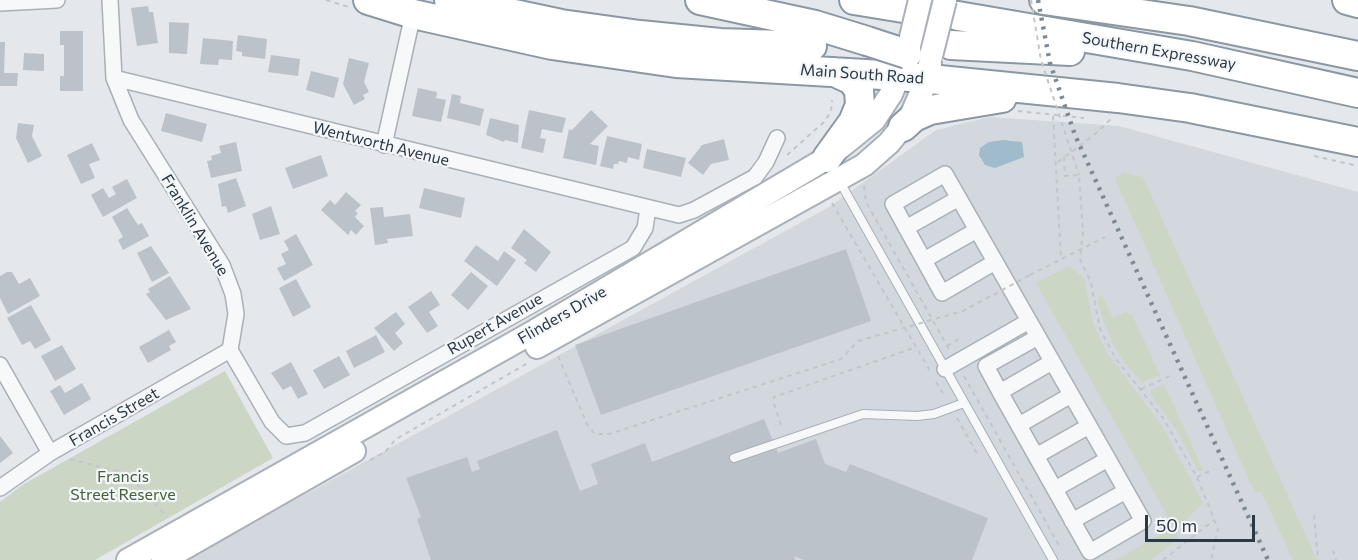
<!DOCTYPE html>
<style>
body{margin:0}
#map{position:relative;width:1358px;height:560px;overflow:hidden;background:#e4e8ec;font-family:Commissioner,sans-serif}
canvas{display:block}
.scale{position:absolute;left:1145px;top:515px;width:110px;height:27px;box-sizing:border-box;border:3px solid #2b3845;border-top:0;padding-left:8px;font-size:18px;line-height:21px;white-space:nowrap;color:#2b3845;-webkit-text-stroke:4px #f4f7f9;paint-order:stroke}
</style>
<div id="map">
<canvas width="1358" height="560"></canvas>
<div class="scale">50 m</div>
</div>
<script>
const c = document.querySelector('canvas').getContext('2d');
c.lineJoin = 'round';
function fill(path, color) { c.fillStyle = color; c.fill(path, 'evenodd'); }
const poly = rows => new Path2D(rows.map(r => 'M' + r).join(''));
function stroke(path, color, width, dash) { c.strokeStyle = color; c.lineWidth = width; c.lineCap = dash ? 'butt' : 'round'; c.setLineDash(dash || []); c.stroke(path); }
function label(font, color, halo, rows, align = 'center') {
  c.font = font + ' Commissioner,sans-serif'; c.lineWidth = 4.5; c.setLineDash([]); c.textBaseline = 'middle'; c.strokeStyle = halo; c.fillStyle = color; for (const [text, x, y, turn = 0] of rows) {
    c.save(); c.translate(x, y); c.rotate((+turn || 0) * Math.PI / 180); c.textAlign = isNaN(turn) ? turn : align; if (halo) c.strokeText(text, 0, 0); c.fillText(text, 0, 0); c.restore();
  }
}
const built = poly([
 [990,117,1119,126,1358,192,1358,560,186,560,829,207,936,130]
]);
const green = poly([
 [1124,172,1143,177,1317,560,1293,560,1262,493,1254,491,1115,178],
 [1069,266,1084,278,1093,323,1107,353,1163,427,1203,503,1176,530,1179,538,1151,560,1116,560,1174,527,1036,283],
 [1102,295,1113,318,1125,312,1132,315,1160,375,1142,382,1127,366,1116,350,1104,323,1098,303,1098,297],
 [225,371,273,458,95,560,0,560,0,502,24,484],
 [1164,384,1203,470,1199,472,1177,431,1151,395,1151,390]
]);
const water = poly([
 [1003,140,1022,142,1024,157,995,168,985,165,979,155,980,148,989,142]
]);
const building = poly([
 [148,6,149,12,153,12,158,43,137,46,131,8],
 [169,22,189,23,187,54,169,53],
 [60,31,83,31,83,91,60,91,60,76,64,76,64,45,60,45],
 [238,35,267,39,265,59,242,56,242,52,236,51],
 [203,38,233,41,232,60,219,59,218,65,200,64],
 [0,42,5,42,4,73,18,73,17,86,0,86],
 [24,53,44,54,44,71,23,70],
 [271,55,300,59,298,76,268,72],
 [349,58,369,63,364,82,369,92,363,95,365,99,354,105,343,84],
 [311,71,339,78,334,98,306,90],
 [418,88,437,92,436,98,446,100,441,122,412,116],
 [452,94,461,96,460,103,484,109,480,126,447,118],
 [529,110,566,118,562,133,542,129,540,138,546,139,543,153,521,148],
 [591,110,608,126,590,144,599,146,596,165,563,158,569,129,572,130],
 [166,113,207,124,202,142,161,131],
 [490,118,519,125,518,143,505,140,504,142,486,135],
 [18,123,34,125,32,136,42,156,28,163,16,138],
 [607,136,642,144,639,160,628,157,627,163,619,161,618,164,614,164,613,169,600,166],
 [724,139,729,160,711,164,703,175,688,163,702,145],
 [236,142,242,171,211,178,207,161,212,160,211,156,221,153,219,146],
 [92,143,100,160,89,164,95,178,81,184,67,155],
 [647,149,686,158,681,177,643,168],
 [321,155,328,176,293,189,285,168],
 [236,178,246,206,228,213,226,206,222,207,218,184],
 [127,179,137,198,103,217,91,195,103,188,109,198,116,194,112,187],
 [424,188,465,198,461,218,419,208],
 [346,192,361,205,355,211,358,213,355,217,364,226,356,235,351,230,348,235,321,210,330,200,335,205],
 [271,206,280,234,260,240,252,214],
 [383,207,384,217,410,214,413,236,387,239,388,243,375,245,370,208],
 [127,208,138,225,142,223,149,236,123,250,118,240,123,237,112,217],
 [524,229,551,252,536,272,524,263,527,260,511,248],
 [296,234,313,265,284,281,277,268,286,264,281,254,289,250,284,241],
 [476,245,498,261,504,251,516,260,497,286,464,261],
 [151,246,169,273,152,282,137,253],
 [846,249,871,321,601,415,575,345],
 [7,272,12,272,19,284,30,278,40,296,8,314,0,298,0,276],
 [471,272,488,286,468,310,451,295],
 [170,276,191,309,166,320,146,294,150,292,148,289],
 [296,279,311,307,293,317,279,288],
 [431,291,440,305,429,312,438,326,427,333,408,307],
 [31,305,51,340,35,349,30,341,22,345,7,318],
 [396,312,405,324,395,333,403,343,394,351,374,328],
 [169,330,176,342,169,346,171,350,148,363,139,347],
 [376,335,385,352,354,368,346,351],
 [62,345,76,369,55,381,41,356],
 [339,356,350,375,324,389,313,370],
 [291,362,308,394,298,399,291,386,283,390,271,373],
 [82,383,91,399,64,415,50,391,60,385,65,393],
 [764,419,778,453,816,439,825,464,846,472,850,464,988,518,972,560,804,560,794,556,795,560,431,560,417,519,421,517,406,478,467,457,472,472,480,469,477,461,557,430,580,491,598,484,591,464,645,443,652,462],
 [0,436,13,453,0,463]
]);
const path = poly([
 [326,0,349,7],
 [1018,111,1084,118],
 [1053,116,1061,259],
 [787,155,823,123,831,112,832,100],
 [1314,156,1358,166],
 [1064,157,1065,176,1079,175,1083,232,1080,259,1091,283,1100,329,1116,359,1163,418,1197,477,1218,529,1211,560],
 [1058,162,1094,135,1112,118],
 [864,186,866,202,950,351],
 [832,203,930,371],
 [1030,275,1105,237],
 [947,346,959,339],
 [558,356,587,424,595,434,609,434,841,359,858,341],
 [964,376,1061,549],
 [936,382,945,397],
 [1141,389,1170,376],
 [957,418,979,457],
 [781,425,773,401,774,397,916,347],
 [70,459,125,473,133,479,167,517],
 [370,460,385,452,396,439,528,363],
 [1197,477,1214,469],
 [1314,515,1318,560],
 [1333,550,1336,560],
 [1163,560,1214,520]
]);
const lane = poly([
 [840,182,1053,560],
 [734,458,863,414,917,416,934,414,964,403]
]);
const street = poly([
 [110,0,114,78,131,120,222,265,233,294,236,314,230,350,272,422,286,436,305,433,633,248,645,228,648,208],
 [0,3,57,0],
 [114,78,679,215,694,210,755,177,766,162,777,138],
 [384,145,413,14],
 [906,228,959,198],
 [924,260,977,230],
 [995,262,942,293,893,204,945,174,1108,459,1143,521,1090,552,1000,392,1052,362],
 [0,365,50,453],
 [945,369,1029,321],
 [1000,392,986,366,1038,337],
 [1019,425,1071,395],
 [1036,456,1089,426],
 [0,488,50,453,230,350],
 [1055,489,1108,459],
 [1072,521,1126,491]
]);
const secondary = poly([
 [537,347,864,165,889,143,911,116,924,86,930,64],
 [128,560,535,331,827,158,874,120,891,94,904,63],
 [163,560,354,451]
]);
const highway = poly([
 [368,0,413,14,552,45,676,63,900,76,1118,98,1190,108,1358,142],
 [449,0,561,24,640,35,720,43,812,46],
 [700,0,815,25,867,41],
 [854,0,903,8],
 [1044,0,1189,21,1358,56],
 [1347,0,1358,3],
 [958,16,1192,56,1358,93],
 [951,45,1070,51],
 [903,127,914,117,930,110,1002,98],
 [827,158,853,122,860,105,859,90,852,80,834,72]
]);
const rail = poly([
 [1038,0,1050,63,1075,135,1268,560]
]);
const pathBridge = poly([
 [1031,0,1041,60,1079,175],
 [858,341,963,311,1030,275]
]);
const secondaryBridge = poly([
 [907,54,920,0],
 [931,56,945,0]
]);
const highwayBridge = poly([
 [867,41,907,54]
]);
const streetNames = [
 ["Southern Expressway",1159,51,10],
 ["Main South Road",862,74,4],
 ["Wentworth Avenue",381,144,14],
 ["Franklin Avenue",195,225,59],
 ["Flinders Drive",562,315,-30],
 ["Rupert Avenue",495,324,-30],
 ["Francis Street",114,417,-30]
];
const parkNames = [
 ["Francis",123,477],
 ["Street Reserve",123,495]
];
fill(built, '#d2d8de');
fill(green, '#ccd6c5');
fill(water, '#9fbbcc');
fill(building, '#bbc2ca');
stroke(lane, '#a9b0b7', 10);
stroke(street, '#a9b0b7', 18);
stroke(secondary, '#a9b0b7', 26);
stroke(highway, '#8b98a3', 32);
stroke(path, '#c2c6cb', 2, [4.5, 4.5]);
stroke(lane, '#f7f8fa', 8);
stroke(street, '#f7f8fa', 15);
stroke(secondary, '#fff', 22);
stroke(highway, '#fff', 28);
stroke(rail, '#7d8a96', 4.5, [3, 6]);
stroke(secondaryBridge, '#a9b0b7', 26, []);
stroke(highwayBridge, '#8b98a3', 32, []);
stroke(pathBridge, '#c2c6cb', 2, [4.5, 4.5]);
stroke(secondaryBridge, '#fff', 22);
stroke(highwayBridge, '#fff', 28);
label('16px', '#2b3845', '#f4f7f9', streetNames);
label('16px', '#456138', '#f4f7f9', parkNames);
</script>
